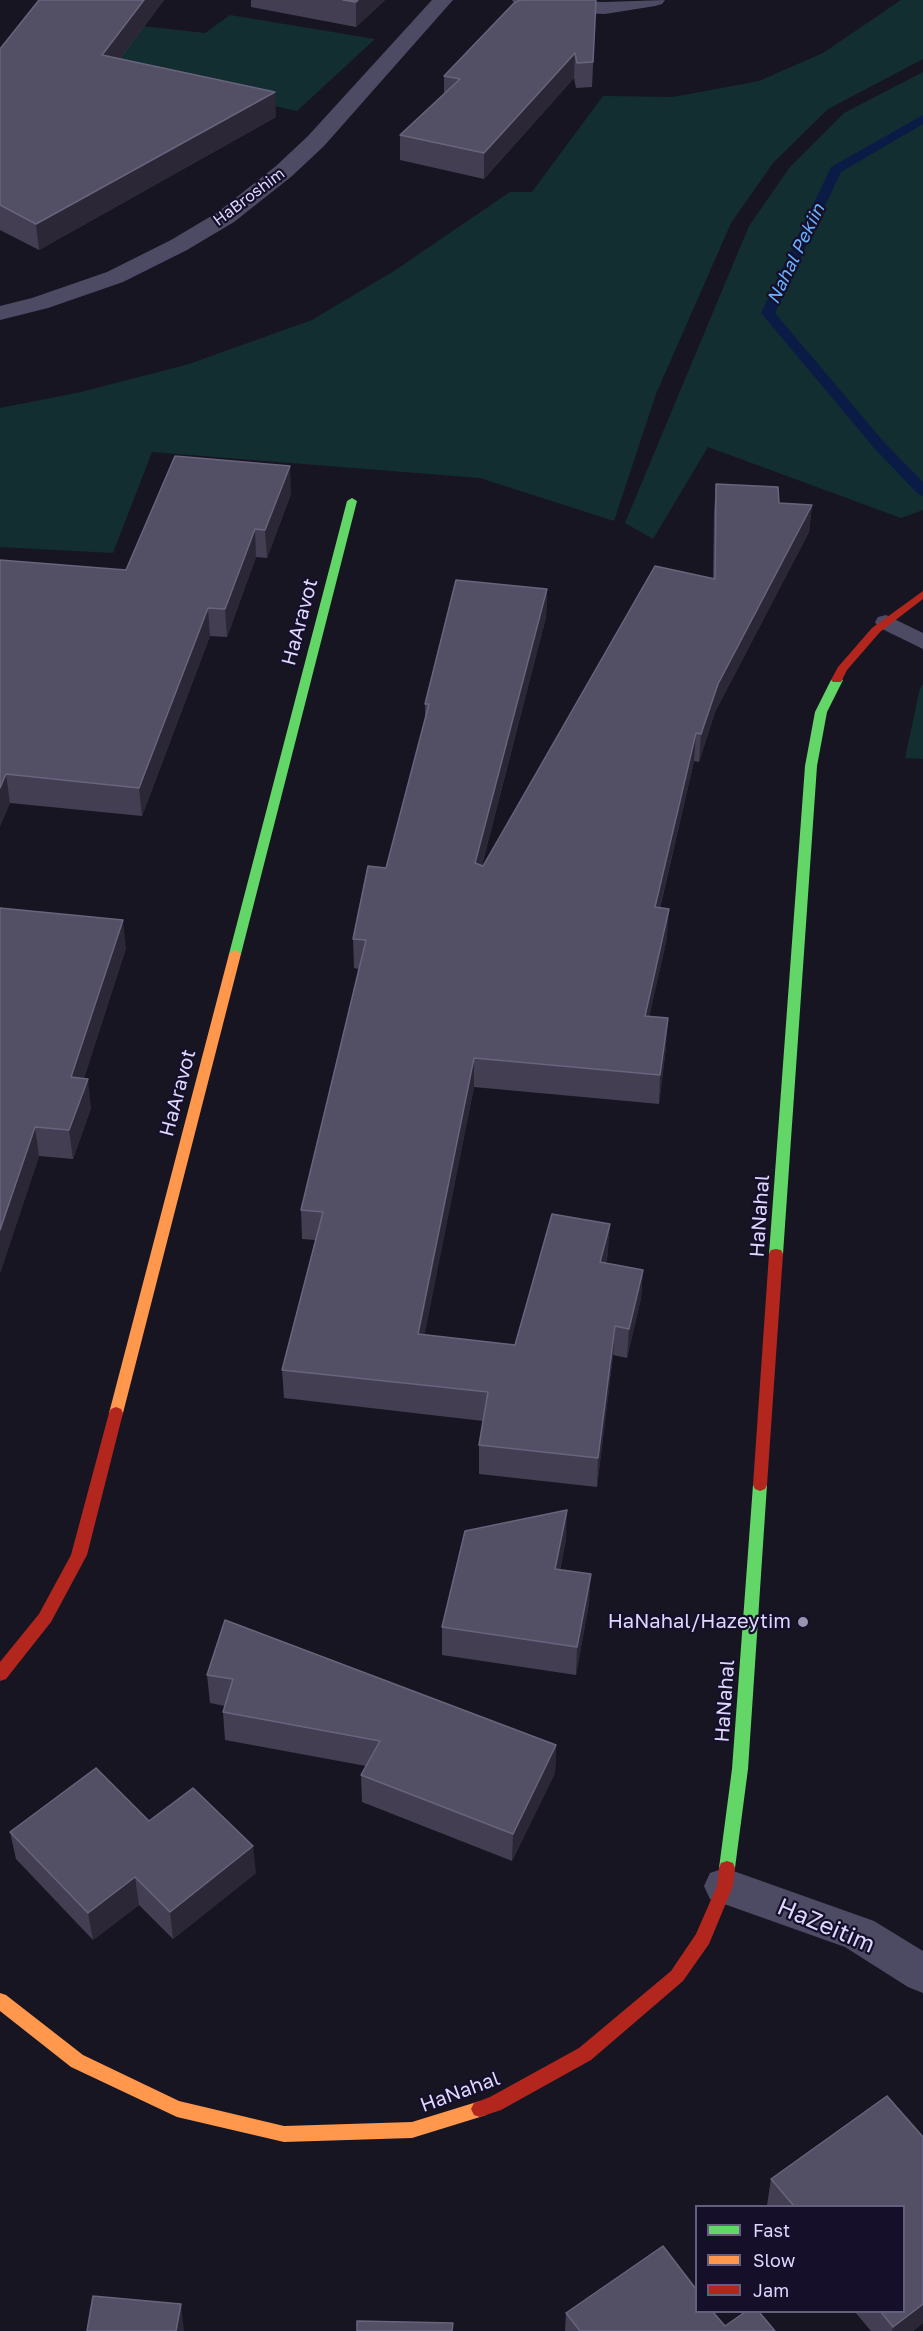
<!DOCTYPE html>
<style>
body{margin:0}
#map{position:relative;width:923px;height:2331px;overflow:hidden;background:#181523;font-family:"Golos Text",sans-serif}
canvas{display:block}
.legend{position:absolute;left:695px;top:2205px;width:210px;height:108px;box-sizing:border-box;background:#150f29;border:2px solid #655f7f;margin:0;padding:8px 10px;list-style:none;font-size:18px;color:#ded7ff}
.legend li{display:flex;align-items:center;gap:12px;height:30px}
.legend b{width:30px;border:2px solid #655f7f}
</style>
<div id="map">
<canvas width="923" height="2331"></canvas>
<ul class="legend">
<li><b style="height:8px;background:#63d668"></b>Fast</li>
<li><b style="height:8px;background:#ff974d"></b>Slow</li>
<li><b style="height:8px;background:#b3261e"></b>Jam</li>
</ul>
</div>
<script>
const c = document.querySelector('canvas').getContext('2d');
c.lineJoin = 'round';
function fill(path, color) { c.fillStyle = color; c.fill(path, 'evenodd'); }
const poly = rows => new Path2D(rows.map(r => 'M' + r).join(''));
function stroke(path, color, width, dash) { c.strokeStyle = color; c.lineWidth = width; c.lineCap = dash ? 'butt' : 'round'; c.setLineDash(dash || []); c.stroke(path); }
function label(font, color, halo, rows, align = 'center') {
  c.font = font + ' "Golos Text",sans-serif'; c.lineWidth = 4.5; c.setLineDash([]); c.textBaseline = 'middle'; c.strokeStyle = halo; c.fillStyle = color; for (const [text, x, y, turn = 0] of rows) {
    c.save(); c.translate(x, y); c.rotate((+turn || 0) * Math.PI / 180); c.textAlign = isNaN(turn) ? turn : align; if (halo) c.strokeText(text, 0, 0); c.fillText(text, 0, 0); c.restore();
  }
}
const green = poly([
 [901,0,923,0,923,59,828,109,773,163,731,223,656,394,614,521,480,478,152,452,113,553,0,547,0,408,81,392,189,364,312,320,394,271,510,192,532,192,603,96,673,97,759,81,823,53],
 [34,14,205,33,230,15,375,39,297,111,183,86,13,36],
 [923,72,923,510,901,518,708,447,653,539,625,523,749,226,790,167,844,113],
 [923,684,923,759,905,758,920,688]
]);
const stream = poly([
 [923,115,923,124,841,172,775,313,884,442,923,482,923,496,918,494,874,448,761,313,831,167,923,115]
]);
const lane = poly([
 [886,615,923,633,923,649,878,627,875,622,878,617,886,615]
]);
const street = poly([
 [432,0,453,0,324,146,292,176,234,222,187,250,123,282,48,308,0,320,0,306,32,298,107,272,171,240,218,212,276,166,308,136,432,0],
 [512,0,605,2,665,0,662,4,655,6,605,14,575,13,522,6,515,4,512,0],
 [725,1868,874,1921,923,1951,923,1993,908,1987,845,1947,710,1899,704,1886,710,1873,725,1868]
]);
const fast = poly([
 [352,498,357,501,241,954,235,958,229,954,347,501,352,498],
 [837,677,843,680,827,712,817,766,783,1254,781,1258,776,1259,771,1258,769,1254,805,766,815,712,831,680,837,677],
 [760,1479,765,1481,767,1485,748,1769,735,1868,733,1873,727,1875,721,1873,719,1868,732,1769,753,1485,755,1481,760,1479]
]);
const slow = poly([
 [235,950,241,954,123,1413,121,1417,116,1419,111,1417,109,1413,229,954,235,950],
 [0,1993,6,1995,83,2055,179,2101,284,2126,412,2122,480,2101,486,2103,489,2109,486,2115,480,2117,412,2138,284,2142,177,2117,71,2067,0,2011,0,1993]
]);
const jam = poly([
 [923,591,923,599,880,632,847,670,841,682,833,682,831,680,838,667,872,628,923,591],
 [776,1249,781,1250,783,1254,767,1485,765,1489,760,1491,755,1489,753,1485,769,1254,771,1250,776,1249],
 [116,1407,121,1409,123,1413,87,1555,51,1622,6,1679,0,1681,0,1662,39,1614,71,1555,109,1413,111,1409,116,1407],
 [727,1861,733,1863,735,1868,733,1886,709,1944,683,1981,591,2060,501,2110,480,2117,474,2115,471,2109,474,2103,490,2097,579,2048,671,1971,696,1934,717,1886,719,1868,721,1863,727,1861]
]);
const wall = poly([
 [39,0,164,0,120,59,276,117,39,250,0,230,0,49],
 [251,0,385,0,356,27,251,7],
 [596,0,592,87,576,88,574,78,484,179,400,160,400,135,444,94,444,76],
 [716,484,779,503,812,505,809,532,715,712,699,762,694,761,660,908,667,938,649,1016,666,1047,659,1104,474,1087,424,1335,515,1345,608,1253,606,1263,643,1270,641,1298,627,1358,613,1355,597,1487,479,1474,479,1445,483,1421,284,1398,282,1370,315,1240,302,1239,301,1210,359,969,354,968,353,939,386,868,425,721,425,704,547,589,546,617,482,865,483,866,713,578,714,512],
 [291,494,267,558,256,557,227,637,210,636,142,816,10,803,0,826,0,560,126,570],
 [0,908,126,948,84,1078,91,1108,73,1159,39,1156,0,1273],
 [566,1539,560,1570,589,1603,576,1675,442,1655,442,1627],
 [225,1620,556,1745,555,1773,512,1861,362,1802,361,1775,366,1766,225,1740,223,1712,225,1706,210,1703,207,1675],
 [149,1821,256,1873,173,1939,139,1905,93,1940,16,1859,10,1832],
 [923,2137,923,2323,913,2331,871,2331,855,2312,903,2312,903,2206,768,2206,767,2205,771,2179],
 [566,2313,725,2326,775,2331,565,2331]
]);
const shadedWall = poly([
 [144,0,164,0,104,80,102,55],
 [358,0,385,0,356,27,356,2],
 [575,53,574,78,484,179,484,153],
 [275,92,276,117,39,250,36,224],
 [290,466,291,494,267,558,265,530],
 [812,505,809,532,715,712,699,762,701,734,718,684],
 [255,529,256,557,227,637,225,609],
 [547,589,546,617,475,891,475,863],
 [208,608,210,636,142,816,139,788],
 [696,733,694,761,653,936,655,907],
 [6,774,10,803,0,826,0,788],
 [669,909,667,938,643,1045,645,1016],
 [123,920,126,948,75,1106,71,1077],
 [668,1018,666,1047,659,1104,660,1075],
 [474,1058,474,1087,419,1363,418,1334],
 [88,1079,91,1108,73,1159,69,1130],
 [35,1127,39,1156,0,1273,0,1230],
 [610,1224,608,1253,598,1291,600,1262],
 [643,1270,641,1298,627,1358,629,1329],
 [615,1326,613,1355,597,1487,598,1458],
 [567,1510,566,1539,554,1597,555,1569],
 [591,1574,589,1603,576,1675,577,1647],
 [556,1745,555,1773,512,1861,513,1834],
 [253,1846,256,1873,173,1939,170,1912],
 [135,1877,139,1905,93,1940,88,1913],
 [181,2304,184,2331,176,2331],
 [923,2304,923,2323,913,2331,892,2331,893,2327]
]);
const building = poly([
 [39,0,144,0,102,55,275,92,36,224,0,205,0,49,39,0],
 [343,0,358,0,356,2,343,0],
 [520,0,596,0,593,62,577,63,575,53,484,153,400,135,460,79,444,76,514,3,520,0],
 [175,456,290,466,265,530,255,529,225,609,208,608,139,788,6,774,0,788,0,560,126,570,175,456],
 [716,484,778,487,779,503,812,505,718,684,701,734,696,733,655,907,669,909,645,1016,668,1018,660,1075,474,1058,418,1334,515,1345,552,1214,610,1224,600,1262,643,1270,629,1329,615,1326,598,1458,479,1445,488,1392,282,1370,323,1212,301,1210,366,940,353,939,368,866,386,868,429,704,425,704,456,580,547,589,475,863,483,866,655,566,715,579,716,484],
 [0,908,123,920,71,1077,88,1079,69,1130,35,1127,0,1230,0,908],
 [567,1510,555,1569,591,1574,577,1647,442,1627,465,1531,567,1510],
 [225,1620,556,1745,513,1834,361,1775,380,1741,223,1712,233,1679,207,1675,225,1620],
 [96,1768,149,1821,193,1788,253,1846,170,1912,135,1877,88,1913,10,1832,96,1768],
 [887,2096,923,2137,923,2304,893,2327,881,2312,903,2312,903,2206,794,2206,771,2179,887,2096],
 [663,2246,696,2289,696,2312,713,2312,725,2326,745,2312,759,2312,775,2331,580,2331,566,2313,663,2246],
 [93,2296,181,2304,176,2331,87,2331,93,2296],
 [357,2321,453,2323,452,2331,357,2331,357,2321]
]);
const markers = [
 [803,1622,6,"#9993b2"]
];
const farStreetnames = [
 ["HaBroshim",249,197,-37]
];
const farWaternames = [
 ["Nahal Pekiin",796,254,-64]
];
const streetNames = [
 ["HaAravot",300,622,-75],
 ["HaAravot",178,1093,-75],
 ["HaNahal",760,1216,-86],
 ["HaNahal",725,1701,-86],
 ["HaNahal",460,2092,-20]
];
const poiNames = [
 ["HaNahal/Hazeytim",791,1622]
];
const nearStreetnames = [
 ["HaZeitim",826,1926,23]
];
fill(green, '#132e31');
fill(stream, '#0a1c45');
fill(lane, '#4d4b64');
fill(street, '#4d4b64');
fill(fast, '#63d668');
fill(slow, '#ff974d');
fill(jam, '#b3261e');
fill(wall, '#433e52');
fill(shadedWall, '#2b2737');
fill(building, '#534f65');
stroke(building, '#69647d', 1.5);
for (const [x, y, r, color] of markers) { const dot = new Path2D(); dot.arc(x, y, r, 0, 2 * Math.PI); c.fillStyle = color; c.fill(dot); stroke(dot, '#150f29', 2); }
label('16px', '#ded7ff', '#150f29', farStreetnames);
label('italic 18px', '#65b0ff', '#150f29', farWaternames);
label('20px', '#ded7ff', '#150f29', streetNames);
label('20px', '#ded7ff', '#150f29', poiNames, 'right');
label('24px', '#ded7ff', '#150f29', nearStreetnames);
</script>
